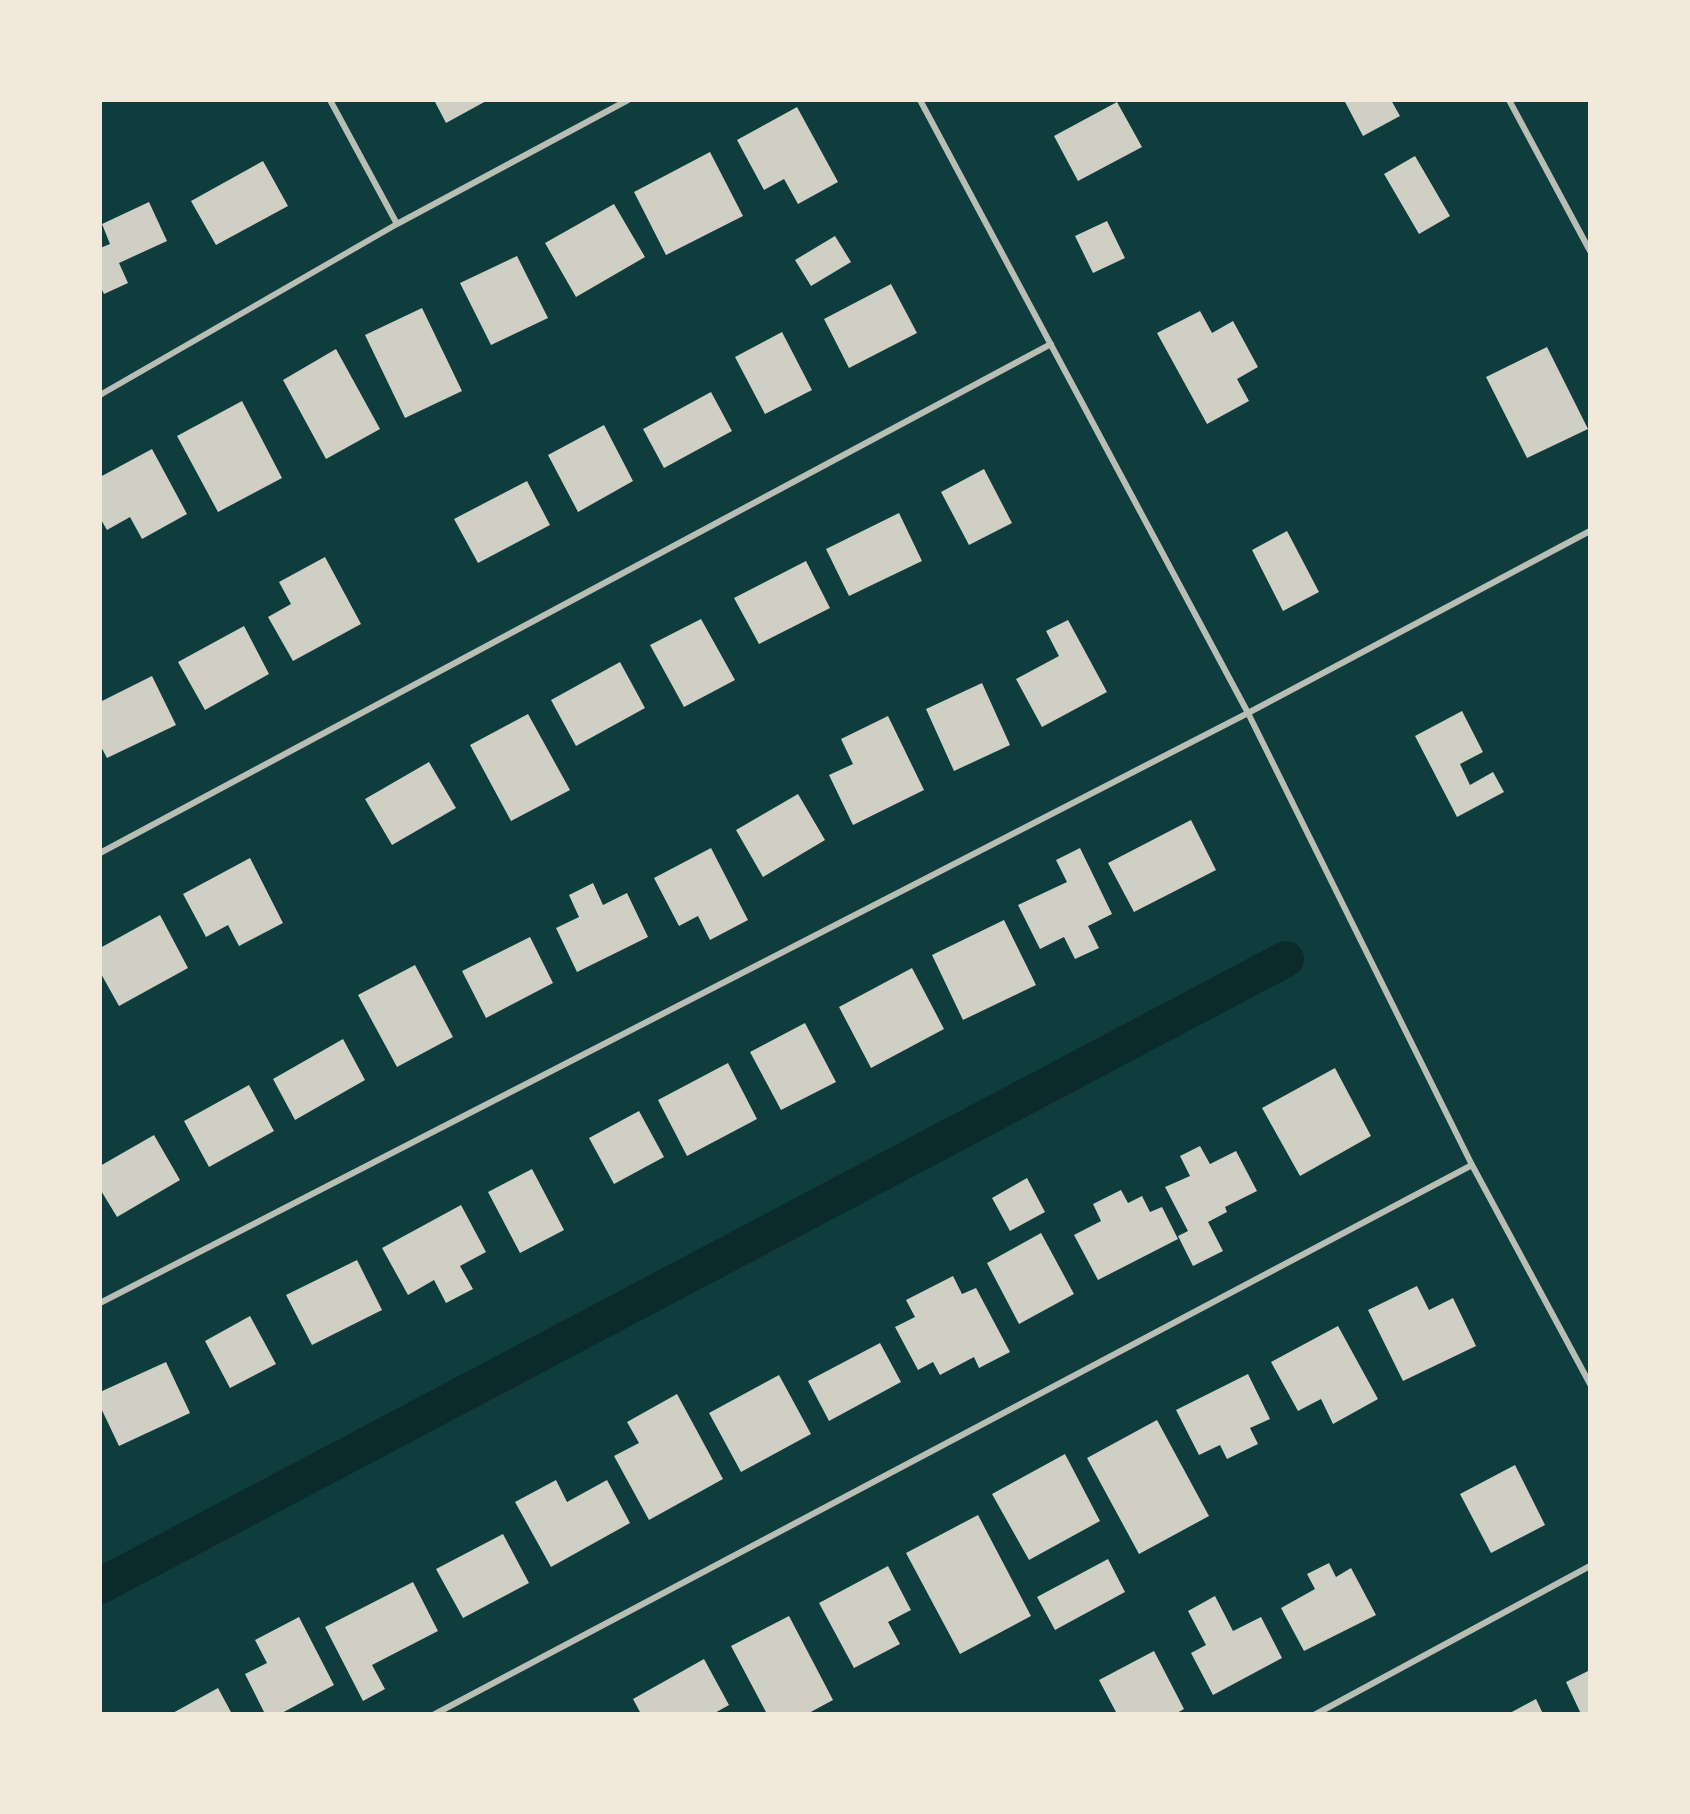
<!DOCTYPE html>
<style>
body{margin:0}
#map{position:relative;width:1690px;height:1814px;overflow:hidden;background:#0f3d3e;font-family:"Playfair Display",serif}
canvas{display:block}
.frame{position:absolute;inset:0;border:102px solid #f1e9da;pointer-events:none}
</style>
<div id="map">
<canvas width="1690" height="1814"></canvas>
<div class="frame"></div>
</div>
<script>
const c = document.querySelector('canvas').getContext('2d');
c.lineJoin = 'round';
const poly = rows => new Path2D(rows.map(r => 'M' + r).join(''));
function stroke(path, color, width, dash) { c.strokeStyle = color; c.lineWidth = width; c.lineCap = dash ? 'butt' : 'round'; c.setLineDash(dash || []); c.stroke(path); }
function fill(path, color) { c.fillStyle = color; c.fill(path, 'evenodd'); }
const canal = poly([
 [100,1586,1286,959]
]);
const building = poly([
 [434,100,488,100,446,123],
 [1344,100,1391,100,1400,116,1363,136],
 [1117,102,1142,147,1078,181,1054,136],
 [797,107,838,182,798,204,784,179,764,190,737,140],
 [710,152,743,216,666,255,634,192],
 [1415,156,1450,216,1419,234,1384,174],
 [263,161,288,206,216,245,191,201],
 [149,202,167,241,119,263,128,283,104,294,100,286,100,248,110,244,102,224],
 [614,204,645,257,576,297,545,243],
 [1107,221,1125,258,1093,273,1075,236],
 [835,236,851,262,811,286,795,260],
 [517,256,548,318,491,345,460,283],
 [891,284,917,333,849,368,824,319],
 [422,308,462,391,405,418,365,335],
 [1200,311,1212,333,1233,321,1258,367,1237,379,1249,401,1207,424,1157,333],
 [782,332,812,390,765,414,735,357],
 [1547,347,1588,429,1527,458,1486,377],
 [336,349,380,429,326,459,283,380],
 [711,392,732,431,664,468,643,429],
 [242,401,282,478,218,512,177,436],
 [604,425,633,481,578,512,548,455],
 [152,449,187,514,142,539,130,517,107,530,100,518,100,477],
 [984,469,1012,523,969,545,941,492],
 [527,481,550,525,478,563,454,519],
 [899,513,922,561,849,596,826,549],
 [1287,531,1319,592,1283,611,1252,550],
 [325,557,361,624,293,661,268,617,291,604,279,582],
 [806,561,830,608,759,644,734,598],
 [701,619,735,680,684,707,650,645],
 [1068,620,1107,692,1042,727,1016,679,1059,656,1046,631],
 [244,626,269,674,205,710,178,662],
 [620,662,645,708,576,746,551,700],
 [152,676,176,725,107,758,100,745,100,702],
 [982,683,1010,745,954,771,926,709],
 [1462,711,1483,752,1460,764,1470,785,1493,772,1504,792,1457,817,1415,736],
 [528,714,570,790,511,821,470,745],
 [888,716,924,790,853,825,829,775,853,764,841,739],
 [429,762,456,808,392,845,365,799],
 [798,794,825,840,763,877,736,830],
 [1191,820,1216,870,1134,912,1108,863],
 [711,848,748,920,710,940,698,916,679,926,654,878],
 [1080,848,1112,914,1088,926,1099,948,1075,959,1064,937,1040,949,1018,905,1067,882,1056,860],
 [250,858,283,923,239,946,228,925,206,937,183,894],
 [593,883,603,905,627,893,648,937,577,972,556,928,579,917,569,895],
 [160,915,188,968,119,1006,100,972,100,948],
 [1004,920,1036,985,963,1020,932,955],
 [530,937,553,983,486,1018,462,971],
 [415,965,453,1037,397,1067,358,995],
 [912,968,944,1029,871,1068,839,1007],
 [805,1023,836,1082,781,1110,750,1052],
 [343,1039,365,1080,295,1120,273,1079],
 [728,1063,757,1119,687,1156,658,1100],
 [1335,1068,1371,1136,1300,1176,1262,1108],
 [249,1085,274,1131,209,1167,184,1121],
 [639,1111,664,1157,614,1184,589,1138],
 [154,1135,180,1180,117,1217,100,1189,100,1166],
 [1200,1146,1210,1164,1236,1151,1257,1191,1225,1207,1227,1212,1208,1222,1223,1251,1193,1266,1178,1236,1188,1231,1165,1187,1190,1176,1180,1156],
 [532,1169,564,1230,520,1253,488,1192],
 [1027,1178,1045,1212,1010,1231,992,1198],
 [1121,1190,1128,1203,1142,1196,1150,1212,1162,1207,1178,1239,1098,1280,1074,1235,1101,1221,1093,1204],
 [461,1205,486,1252,460,1266,473,1289,446,1303,434,1280,408,1295,382,1248],
 [1041,1233,1074,1294,1019,1324,987,1263],
 [357,1260,382,1310,312,1345,286,1295],
 [953,1276,962,1294,976,1288,1010,1352,979,1368,974,1357,940,1375,933,1362,918,1370,895,1327,915,1317,906,1300],
 [1417,1286,1429,1310,1453,1298,1476,1346,1403,1381,1368,1310],
 [250,1316,276,1364,230,1388,205,1341],
 [1338,1326,1378,1399,1333,1424,1321,1399,1298,1411,1271,1362],
 [880,1343,901,1382,829,1421,808,1381],
 [166,1362,190,1413,119,1446,100,1406,100,1392],
 [1248,1374,1270,1419,1250,1428,1258,1444,1227,1459,1220,1445,1199,1455,1176,1410],
 [779,1375,811,1434,741,1472,709,1413],
 [677,1394,723,1479,649,1520,614,1456,639,1443,627,1422],
 [1157,1420,1209,1516,1139,1554,1087,1458],
 [1065,1454,1100,1521,1029,1560,992,1494],
 [1515,1465,1545,1525,1491,1553,1460,1494],
 [556,1480,567,1502,607,1480,630,1523,551,1567,515,1502],
 [978,1515,1031,1616,960,1654,906,1553],
 [503,1534,529,1583,463,1618,436,1569],
 [1108,1559,1125,1592,1055,1630,1037,1597],
 [1329,1563,1336,1577,1351,1568,1376,1615,1304,1651,1281,1608,1315,1589,1307,1574],
 [888,1566,911,1610,888,1622,900,1644,854,1668,819,1603],
 [413,1582,438,1631,372,1665,385,1689,363,1701,325,1627],
 [1215,1596,1233,1631,1261,1617,1282,1658,1213,1695,1191,1653,1206,1645,1188,1611],
 [789,1616,833,1700,807,1714,767,1714,731,1646],
 [299,1617,334,1685,280,1714,265,1714,245,1674,267,1663,255,1640],
 [1154,1651,1184,1709,1175,1714,1117,1714,1099,1680],
 [704,1659,729,1705,713,1714,641,1714,633,1699],
 [1590,1670,1590,1714,1581,1714,1566,1682],
 [218,1688,232,1714,171,1714],
 [1536,1699,1543,1714,1508,1714]
]);
const minor = poly([
 [330,100,397,224],
 [920,100,1248,713,1472,1165,1590,1384],
 [1509,100,1590,251],
 [100,395,397,224,628,100],
 [100,853,1051,344],
 [100,1303,1248,713,1590,531],
 [435,1714,1472,1165],
 [1316,1714,1590,1566]
]);
stroke(canal, '#0a2a2b', 36);
fill(building, '#cfcfc3');
stroke(minor, '#b8beb3', 6);
</script>
